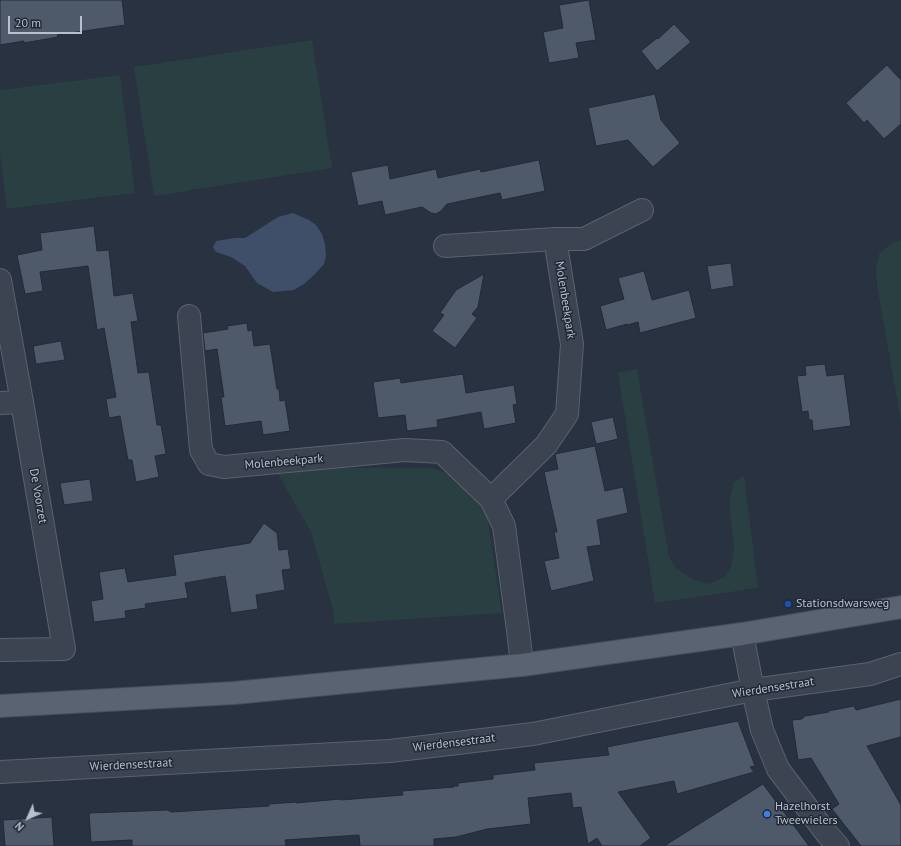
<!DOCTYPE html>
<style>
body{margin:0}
#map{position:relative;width:901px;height:846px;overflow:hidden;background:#283241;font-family:"PT Sans",sans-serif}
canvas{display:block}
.north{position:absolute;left:8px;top:798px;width:40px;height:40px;-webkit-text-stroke:3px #212936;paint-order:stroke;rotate:225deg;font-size:11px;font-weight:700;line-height:16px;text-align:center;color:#b9bfcb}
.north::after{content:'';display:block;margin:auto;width:14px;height:18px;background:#b9bfcb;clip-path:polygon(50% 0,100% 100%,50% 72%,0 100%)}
.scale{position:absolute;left:8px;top:16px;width:74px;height:18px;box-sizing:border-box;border:2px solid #b9bfcb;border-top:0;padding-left:5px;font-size:12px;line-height:14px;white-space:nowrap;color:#b9bfcb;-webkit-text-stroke:3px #212936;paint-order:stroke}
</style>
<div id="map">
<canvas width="901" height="846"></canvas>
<div class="north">N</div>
<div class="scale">20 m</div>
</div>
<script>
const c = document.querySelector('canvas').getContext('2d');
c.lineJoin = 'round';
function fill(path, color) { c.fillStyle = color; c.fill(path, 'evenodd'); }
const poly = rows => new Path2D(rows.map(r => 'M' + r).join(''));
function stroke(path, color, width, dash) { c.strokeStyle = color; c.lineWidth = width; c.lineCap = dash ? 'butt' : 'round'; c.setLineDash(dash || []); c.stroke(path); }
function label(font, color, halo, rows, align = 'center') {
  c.font = font + ' "PT Sans",sans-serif'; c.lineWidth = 3; c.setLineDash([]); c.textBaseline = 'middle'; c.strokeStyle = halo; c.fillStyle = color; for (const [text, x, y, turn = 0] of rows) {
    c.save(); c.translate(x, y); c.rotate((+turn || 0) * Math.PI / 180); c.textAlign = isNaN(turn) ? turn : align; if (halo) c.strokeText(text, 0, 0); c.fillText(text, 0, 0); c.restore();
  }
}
const green = poly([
 [312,40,332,168,154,196,134,67],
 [120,75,135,193,7,209,0,153,0,90],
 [901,240,901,421,877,286,876,268,879,254,892,243],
 [637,369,669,557,676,568,692,579,709,584,724,577,731,567,734,548,729,502,733,483,744,476,758,588,655,603,618,373],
 [337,468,431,468,446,473,464,485,478,500,487,515,502,613,334,624,333,610,311,532,278,474]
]);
const water = poly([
 [293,213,309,220,316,225,322,234,325,244,326,256,324,264,314,275,304,284,294,290,273,292,257,283,245,266,231,257,216,252,213,247,216,241,235,238,245,238,278,217]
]);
const building = poly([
 [0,0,122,0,125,25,57,35,58,37,24,43,24,41,0,45,0,0],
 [589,0,596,40,576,43,579,58,549,63,543,32,563,28,559,5,589,0],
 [674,24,691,42,657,71,641,51,657,38,658,39,674,24],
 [887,65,901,80,901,124,884,139,867,120,864,123,846,103,887,65],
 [655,94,661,120,680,143,653,167,628,140,596,146,588,108,655,94],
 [539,160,545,191,502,200,500,193,447,204,441,211,436,214,431,213,422,207,385,215,382,201,358,206,351,172,388,165,390,179,436,169,438,178,480,169,481,172,539,160],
 [94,226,97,251,109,250,114,296,133,293,138,321,131,322,138,373,149,372,157,425,161,425,166,454,155,456,159,477,136,482,132,460,128,460,120,416,109,418,106,399,116,397,104,328,97,330,88,266,40,272,43,291,25,294,17,255,42,250,40,233,94,226],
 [731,263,734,286,711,290,707,266,731,263],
 [644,271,652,300,689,290,696,318,640,333,638,322,627,325,627,324,606,330,600,306,624,299,618,278,644,271],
 [484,274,478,307,472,314,477,318,455,348,432,331,444,315,440,313,456,290,484,274],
 [247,323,248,331,252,330,254,346,270,344,277,389,279,389,280,401,285,400,290,431,263,435,261,421,225,426,221,397,224,397,217,349,205,351,203,333,228,329,227,326,247,323],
 [61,341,65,360,36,364,33,346,61,341],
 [825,364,827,376,844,374,851,426,813,431,812,420,809,420,808,411,802,412,797,376,806,375,805,366,825,364],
 [463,374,466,393,514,385,517,404,513,405,516,423,484,429,481,412,437,420,438,427,407,431,405,415,378,418,373,382,400,378,401,383,463,374],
 [613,417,618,439,596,444,591,422,613,417],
 [595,446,605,491,623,487,628,513,597,520,601,545,587,547,594,581,551,591,544,561,559,558,554,532,557,532,544,472,558,469,555,454,595,446],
 [90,479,93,501,64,505,60,483,90,479],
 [264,523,277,533,279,550,288,549,291,569,282,570,285,590,256,595,258,609,231,613,225,576,185,583,188,598,145,604,146,608,125,611,126,618,94,622,91,601,103,599,99,572,125,568,128,582,176,575,173,555,250,543,264,523],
 [901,699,901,737,867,746,901,805,901,846,861,846,832,809,839,804,811,758,798,760,792,720,802,719,805,716,829,712,828,711,854,706,856,710,901,699],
 [738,721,755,766,750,767,754,772,677,794,674,781,618,792,651,838,640,846,602,846,597,838,588,844,581,807,573,808,571,793,528,798,531,824,487,829,456,837,434,839,434,846,360,846,359,835,285,840,286,846,132,846,132,840,91,842,89,813,168,810,169,811,172,812,219,809,269,806,269,804,296,802,296,803,341,799,341,800,403,795,402,791,454,787,453,786,458,786,458,783,493,779,493,775,535,770,534,763,609,755,607,747,738,721],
 [763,784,809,846,664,846,763,784],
 [52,817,54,846,5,846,3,820,52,817]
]);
const minor = poly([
 [445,246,555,239,584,239,642,210],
 [0,280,22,402,64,649,0,650],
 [189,316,201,450,209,464,224,467,405,450,442,452,491,499,504,526,518,630,522,665],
 [0,403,22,402],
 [491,499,546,445,567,414,572,344,555,239],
 [742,634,753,690,762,730,778,769,827,834,838,846],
 [0,772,390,751,533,734,753,690,870,674,901,664]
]);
const major = poly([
 [0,706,234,693,522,665,742,634,901,607]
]);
const markers = [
 [788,604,4,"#1a4fb4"],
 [767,814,4,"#3f7fe0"]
];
const streetNames = [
 ["Molenbeekpark",565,300,81],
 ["Molenbeekpark",284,462,-5],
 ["De Voorzet",38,496,80],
 ["Wierdensestraat",773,688,-9],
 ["Wierdensestraat",454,743,-7],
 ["Wierdensestraat",131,765,-3]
];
const poiNames = [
 ["Stationsdwarsweg",796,604],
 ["Hazelhorst",775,807],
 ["Tweewielers",775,821]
];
fill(green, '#2a3f42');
fill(water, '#3f4f69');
fill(building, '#4e596a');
stroke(building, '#232b38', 1);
stroke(minor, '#5a626e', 24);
stroke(major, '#464d5a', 24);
stroke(minor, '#3c4451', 22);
stroke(major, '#5a6371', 22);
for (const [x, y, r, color] of markers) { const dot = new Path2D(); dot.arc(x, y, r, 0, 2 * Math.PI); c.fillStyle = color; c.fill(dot); stroke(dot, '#212936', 1.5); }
label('12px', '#b9bfcb', '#212936', streetNames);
label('12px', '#b9bfcb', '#212936', poiNames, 'left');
</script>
